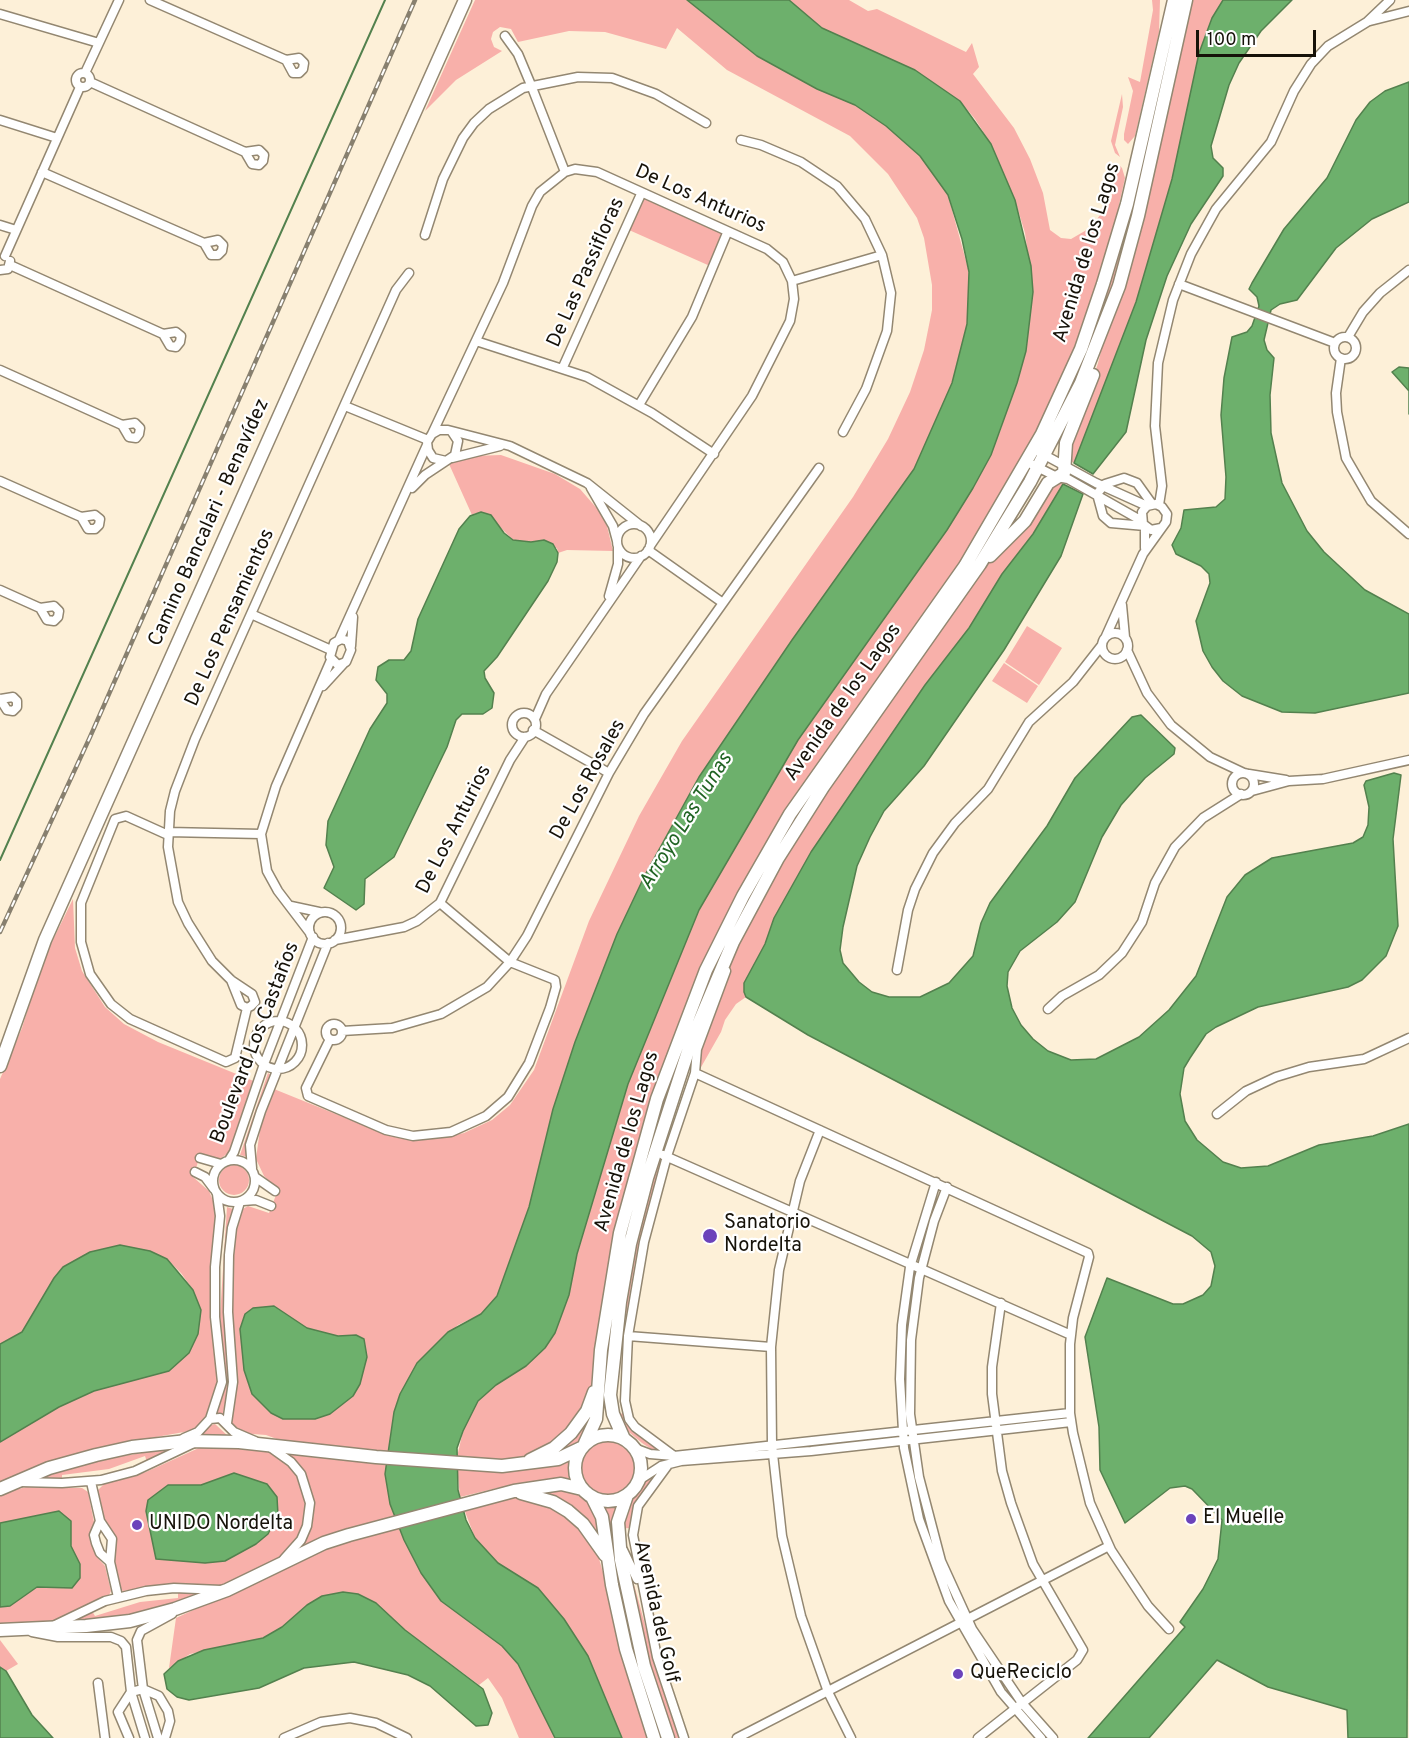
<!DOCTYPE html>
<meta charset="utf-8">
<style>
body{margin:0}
#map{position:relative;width:1409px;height:1738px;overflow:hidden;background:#fdf0d8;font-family:Overpass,sans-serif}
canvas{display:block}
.scale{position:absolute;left:1196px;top:30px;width:120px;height:27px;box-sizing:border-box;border:3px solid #161209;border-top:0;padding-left:8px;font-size:18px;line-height:21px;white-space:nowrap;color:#161209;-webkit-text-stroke:4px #fff;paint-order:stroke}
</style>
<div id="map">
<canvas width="1409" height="1738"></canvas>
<div class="scale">100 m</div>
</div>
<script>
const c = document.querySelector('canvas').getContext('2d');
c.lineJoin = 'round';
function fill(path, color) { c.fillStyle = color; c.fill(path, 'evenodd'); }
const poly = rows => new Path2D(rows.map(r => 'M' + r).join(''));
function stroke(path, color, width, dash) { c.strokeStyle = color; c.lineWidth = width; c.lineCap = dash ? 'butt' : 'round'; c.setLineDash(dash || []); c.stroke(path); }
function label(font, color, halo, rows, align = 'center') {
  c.font = font + ' Overpass,sans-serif'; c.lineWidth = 4.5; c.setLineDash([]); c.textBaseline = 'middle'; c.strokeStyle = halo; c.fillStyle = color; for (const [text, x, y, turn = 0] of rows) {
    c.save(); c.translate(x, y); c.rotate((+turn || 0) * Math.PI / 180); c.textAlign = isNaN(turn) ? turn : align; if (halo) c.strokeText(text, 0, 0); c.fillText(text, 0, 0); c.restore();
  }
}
const green = poly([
 [475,0,687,0,757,56,817,89,855,105,886,126,920,156,948,195,969,272,967,324,952,383,914,469,744,711,590,1004,543,1150,529,1207,497,1296,481,1314,458,1325,429,1351,394,1412,388,1453,293,1445,266,1435,240,1433,232,1428,229,1417,232,1273,237,1223,241,1210,248,1206,269,1213,278,1190,264,1176,256,1159,260,1129,274,1089,390,1136,409,1140,447,1137,464,1133,492,1120,510,1105,534,1070,589,921,639,816,682,741,853,497,888,439,910,392,924,350,932,310,932,285,924,238,917,218,888,174,850,136,727,70,677,28,666,49,605,32,569,31,518,42,511,29,500,27,493,32,491,39,494,47,502,51,456,80,425,111],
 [274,1307,306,1328,338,1336,356,1335,360,1384,353,1396,330,1414,315,1419,283,1419,271,1413,252,1394,244,1370],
 [789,0,849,0,868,11,877,9,966,52,972,43,979,67,973,74,1014,128,1030,159,1043,193,1050,230,1061,238,1071,239,1090,228,1111,201,1118,164,1122,168,1125,178,1107,259,1078,341,1046,413,976,541,728,915,620,1217,604,1295,594,1377,586,1405,577,1419,556,1441,528,1455,505,1461,457,1457,463,1431,478,1401,496,1385,526,1366,545,1348,555,1333,569,1295,577,1254,628,1084,699,910,798,740,947,530,973,488,1000,432,1026,351,1033,292,1025,233,1015,200,991,144,975,119,960,101,915,70,822,28],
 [1152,0,1160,0,1159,32,1135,136,1128,144,1124,140,1124,134,1133,91,1128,77,1140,82,1153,10],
 [1191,0,1223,0,1212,18,1199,53,1172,179,1136,302,1074,463,1067,459,1098,363],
 [1122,94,1123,107,1115,145,1120,157,1115,153,1111,141],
 [1139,174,1126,243,1096,332,1059,415],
 [642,198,724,234,710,266,629,230],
 [501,455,555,474,580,489,600,512,607,526,613,551,567,550,558,553,557,548,513,540,497,524,476,513,472,515,449,464,472,456],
 [1059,481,1063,484,1033,534,1002,574,969,628,925,685,811,852,774,918,765,944,744,983,746,997,736,1004,725,1020,721,1032,700,1069,698,1065,699,1050,725,986,732,958,778,869,814,810,990,561,1047,489],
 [1027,626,1062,648,1039,685,1005,662],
 [1004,663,1038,686,1027,703,992,681],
 [73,899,75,948,82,971,105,1007,124,1024,158,1042,256,1082,232,1150,220,1159,200,1156,193,1177,209,1191,217,1210,218,1383,213,1402,202,1423,195,1430,134,1441,0,1485,0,1442,59,1407,94,1391,169,1371,189,1353,198,1334,193,1290,181,1273,167,1259,150,1251,120,1245,90,1252,63,1267,54,1278,22,1332,0,1344,0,1079,22,1028,43,960],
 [268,1073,271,1075,248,1157,240,1155],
 [657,1161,661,1162,635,1263,617,1370,631,1264],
 '219 1180a15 15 0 1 1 30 0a15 15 0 1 1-30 0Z',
 [227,1207,233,1209,224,1285,230,1381,222,1417,216,1415,225,1389,220,1316],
 [593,1411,584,1436,578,1442,561,1452,549,1453],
 [623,1413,632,1429,663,1453,657,1453,642,1443,624,1428,617,1415],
 [215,1424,228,1436,195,1436,208,1426],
 '579 1467a29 29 0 1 1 58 0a29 29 0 1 1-58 0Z',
 [201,1447,259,1449,280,1457,295,1472,306,1499,303,1531,285,1555,235,1583,218,1586,172,1585,123,1591,120,1589,97,1491,104,1484,146,1472],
 [175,1448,147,1462,145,1456,109,1469,62,1475,62,1481,34,1479,103,1459],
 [285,1454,387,1462,395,1516,298,1549,312,1527,314,1511,312,1496,306,1479],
 [569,1460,570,1481,497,1488,460,1497,457,1467],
 [663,1468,638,1500,629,1528,620,1529,627,1505,647,1480],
 [26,1487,82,1488,88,1492,94,1522,90,1540,96,1556,105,1566,111,1591,108,1597,50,1624,0,1624,0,1494],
 [556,1489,581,1494,588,1501,596,1515,601,1542,536,1492],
 [513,1497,548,1505,570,1520,584,1532,598,1555,650,1738,622,1738,588,1656,538,1588,498,1563,475,1538,464,1509],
 [604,1508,617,1508,611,1531,620,1588,632,1640,664,1738,659,1738,627,1640],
 [399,1527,421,1573,441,1601,502,1646,518,1664,555,1738,519,1738,502,1698,488,1678,479,1685,405,1630,376,1603,307,1605,282,1627,263,1638,190,1654,169,1668,176,1618,326,1549,352,1538],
 [625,1561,635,1588,664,1694,679,1738,673,1738,645,1654],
 [187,1591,208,1593,138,1613,67,1624,92,1611,95,1616,140,1602,178,1598,178,1592],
 [0,1640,18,1664,6,1671,0,1667]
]);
const water = poly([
 [687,0,789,0,822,28,915,70,960,101,991,144,1015,200,1031,266,1033,292,1026,351,1017,383,991,455,973,488,947,530,798,740,699,910,628,1084,577,1254,569,1295,555,1333,545,1348,526,1366,496,1385,478,1401,463,1431,457,1448,458,1490,466,1520,475,1538,498,1563,538,1588,564,1619,588,1656,622,1738,555,1738,518,1664,502,1646,441,1601,421,1573,404,1540,390,1504,385,1474,394,1412,400,1394,417,1363,448,1332,481,1314,497,1296,529,1207,553,1109,575,1042,617,934,645,875,699,777,792,640,914,469,952,383,967,324,969,272,962,239,948,195,920,156,886,126,855,105,817,89,757,56,687,0],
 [1223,0,1292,0,1261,31,1239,63,1229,85,1211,146,1213,158,1223,168,1223,176,1191,224,1167,276,1146,340,1126,432,1093,474,1074,463,1136,302,1172,179,1199,53,1212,18,1223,0],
 [1409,82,1409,202,1372,219,1336,248,1297,300,1280,304,1271,310,1264,340,1267,350,1274,358,1270,395,1271,433,1282,483,1307,531,1324,552,1365,590,1409,614,1409,693,1315,713,1282,712,1242,696,1223,681,1212,667,1203,651,1196,621,1210,583,1209,574,1201,566,1176,554,1172,545,1181,528,1184,510,1216,507,1225,499,1226,477,1221,415,1224,378,1232,337,1247,332,1252,326,1259,306,1257,297,1249,289,1252,283,1284,229,1327,178,1356,120,1370,102,1385,91,1409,82],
 [1399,367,1409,368,1409,414,1409,391,1392,372,1399,367],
 [1063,484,1083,494,1061,556,1004,650,924,766,884,811,870,837,857,866,843,927,840,950,843,963,859,982,872,992,889,997,920,997,949,983,973,956,981,923,990,903,1047,826,1075,778,1132,717,1141,715,1175,748,1174,754,1145,778,1121,805,1102,837,1075,902,1057,922,1020,951,1008,972,1007,986,1012,1008,1021,1025,1033,1039,1048,1051,1071,1060,1096,1059,1139,1037,1169,1010,1196,976,1227,897,1245,875,1272,858,1353,843,1363,837,1368,825,1369,807,1364,785,1366,781,1394,773,1401,775,1393,839,1398,926,1386,956,1362,980,1348,987,1258,1007,1216,1027,1206,1034,1190,1058,1184,1068,1180,1094,1185,1121,1197,1140,1223,1162,1241,1168,1268,1166,1319,1145,1373,1136,1409,1124,1407,1738,1348,1738,1347,1710,1268,1687,1217,1660,1149,1738,1088,1738,1185,1627,1180,1622,1203,1589,1218,1559,1222,1520,1192,1489,1185,1486,1170,1488,1125,1523,1100,1470,1099,1427,1085,1337,1107,1278,1173,1304,1183,1304,1203,1295,1211,1286,1215,1266,1211,1252,1192,1236,808,1035,746,997,744,992,744,983,765,944,774,918,811,852,925,685,969,628,1002,574,1033,534,1063,484],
 [481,512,491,515,504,533,513,540,531,542,544,540,553,544,558,553,557,562,548,581,497,657,484,671,485,678,494,693,492,708,483,714,462,714,456,720,447,747,394,857,365,879,364,904,356,910,324,888,334,867,326,845,328,821,370,729,387,703,387,694,376,680,378,667,389,660,404,660,411,651,418,619,459,529,470,516,481,512],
 [120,1245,150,1251,167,1259,193,1290,201,1310,198,1334,189,1353,169,1371,94,1391,59,1407,0,1442,0,1344,22,1332,54,1278,63,1267,90,1252,120,1245],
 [274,1306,307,1328,338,1336,356,1335,364,1339,367,1357,360,1384,353,1396,330,1414,315,1419,283,1419,271,1413,252,1394,244,1370,240,1329,245,1314,253,1308,274,1306],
 [234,1473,267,1484,277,1497,278,1515,268,1534,256,1544,225,1561,205,1563,156,1559,146,1511,148,1500,168,1485,201,1485,234,1473],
 [59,1511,71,1521,71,1546,80,1564,80,1578,72,1588,37,1587,10,1606,0,1607,0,1523,59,1511],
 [343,1592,358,1594,376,1603,405,1630,483,1689,492,1713,488,1725,476,1726,430,1686,408,1675,354,1662,304,1668,259,1688,189,1700,177,1697,167,1689,164,1674,178,1661,204,1650,263,1638,282,1627,307,1605,322,1596,343,1592],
 [0,1667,6,1671,32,1715,53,1738,0,1738,0,1667]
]);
const stream = poly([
 [0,860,385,0]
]);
const street = poly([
 [150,0,286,60,299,58,304,63,303,69,299,73,293,73,286,60],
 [0,14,99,43],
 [1370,21,1409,11],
 [505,36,518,54,531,85,565,172],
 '76 80a7 7 0 1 1 14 0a7 7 0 1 1-14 0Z',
 [85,73,119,0],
 [90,82,245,152,259,150,264,155,263,161,259,165,252,164,245,152],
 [0,120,57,138],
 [741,140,761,145,801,162,837,186,865,219,882,255,891,293,887,331,866,389,843,432],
 [42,172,204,243,211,255,218,255,222,251,223,245,218,240,204,243],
 [0,225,16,230],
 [425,235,443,179,463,138,474,123,489,109,523,88,578,77,612,78,656,94,706,123],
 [5,256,80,87],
 [10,265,163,334,176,332,181,336,180,342,176,347,170,346,163,334],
 [0,270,8,269,10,261],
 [792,281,882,255],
 [1179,284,1335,343],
 [1348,337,1363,312,1380,293,1409,270],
 '1334 348a11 11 0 1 1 22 0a11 11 0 1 1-22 0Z',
 [476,341,587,377,652,413,714,454],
 [1341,358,1336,393,1337,412,1346,458,1371,501,1409,534],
 [563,367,641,194],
 [0,370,122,425,129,437,136,438,139,434,140,428,135,423,122,425],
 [639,405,692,317,727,233],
 [345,406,428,440],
 [452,432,458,441,455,455,446,461,433,458,428,450,427,442,432,434,439,430,448,430,510,446,587,483,641,526],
 [432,434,503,283,532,206,540,192,565,172,575,169,597,172,767,249,783,262,792,281,794,299,790,321,752,396,650,546],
 [1039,452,1096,483,1147,506],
 [452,458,500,446],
 [1027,462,1057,477,1068,479,1142,521],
 [0,481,81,517,95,515,100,519,99,525,95,529,88,529,81,517],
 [412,488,425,475,446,461],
 [591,488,613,526,617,541],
 [1159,505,1162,486,1155,426,1158,363,1173,300,1191,254,1216,209,1271,142,1294,91,1311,64,1328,46,1367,22,1390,0],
 '617 541a17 17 0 1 1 34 0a17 17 0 1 1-34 0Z',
 [1145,548,1145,526,1111,523,1103,516,1097,494,1105,484,1124,478,1137,483,1152,504],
 [648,550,723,603],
 [0,590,40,608,54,606,59,611,58,617,54,621,47,620,40,608],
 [609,596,618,564,618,547],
 [1122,605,1125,637],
 [251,614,331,650],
 '1102 646a13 13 0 1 1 26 0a13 13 0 1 1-26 0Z',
 [1106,636,1143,554,1166,522,1167,514,1162,507,1156,504,1147,506,1142,512,1143,524,1151,530,1161,528],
 [341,639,348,641,351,650,346,662,338,665,330,657,334,643,341,639],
 [339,640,427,445],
 [351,646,353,617],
 [1127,650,1147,693,1171,725,1210,757,1244,773],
 [323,686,345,662],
 [0,699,13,697,17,701,17,707,13,711,7,710,0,699],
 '512 725a12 12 0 1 1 24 0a12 12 0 1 1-24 0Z',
 [535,719,546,694,641,556],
 [533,730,609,773],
 '1232 784a11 11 0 1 1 22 0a11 11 0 1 1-22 0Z',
 [1249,774,1286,780],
 [1252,791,1289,781,1323,779,1409,760],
 [168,832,261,834],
 [168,835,126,816,115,819,81,903,81,942,90,974,111,1004,130,1019,226,1062,235,1058,247,1008],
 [291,906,319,912],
 '309 928a16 16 0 1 1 32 0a16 16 0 1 1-32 0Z',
 [310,933,278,891,267,871,261,834,276,786,331,660],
 [335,940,404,927,417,921,440,903,510,760,525,737],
 [897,970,908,910,915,889,933,853,955,823,988,789,1029,722,1073,682,1102,645],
 [231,980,241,1005,247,1008,251,1006,255,1002,252,994,231,980,212,961,188,923,178,902,168,847,170,811,175,791,195,739,396,290,409,273],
 [1048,1009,1062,996,1099,975,1122,953,1142,922,1155,883,1175,847,1203,818,1241,794],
 '254 1045a24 24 0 1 1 48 0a24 24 0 1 1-48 0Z',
 '326 1032a8 8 0 1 1 16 0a8 8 0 1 1-16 0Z',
 [342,1031,392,1028,441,1014,487,987,510,962,527,936,609,773,644,714,819,468],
 [330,1039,306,1088,308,1096,386,1130,413,1136,451,1132,486,1116,508,1097,529,1063,550,1008,556,987,555,980,510,962,440,903],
 [695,1073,1088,1253,1089,1257,1073,1318,1070,1344,1070,1413,1073,1433,1090,1503,1111,1550,1148,1606,1169,1629],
 [1217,1114,1246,1091,1276,1077,1309,1067,1364,1059,1409,1038],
 [820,1130,800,1181,779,1270,771,1347,772,1445,782,1536,801,1616,828,1692,851,1738],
 [663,1155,1071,1335],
 [200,1158,221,1164],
 '213 1181a21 21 0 1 1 42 0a21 21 0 1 1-42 0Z',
 [229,1160,234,1152,264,1064,313,937],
 [252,1168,250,1145,261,1111,328,943],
 [195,1172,205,1177,214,1189],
 [255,1177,275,1191],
 [936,1182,910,1267,902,1325,900,1379,904,1448,919,1519,949,1601,1001,1692,1041,1738],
 [947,1187,934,1221,919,1278,911,1340,910,1414,919,1477,941,1561,972,1629,1022,1703,1053,1738],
 [243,1201,256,1200,271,1206],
 [628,1336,771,1347],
 [210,1419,222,1382,215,1317,215,1267,220,1216,217,1194],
 [227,1423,233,1382,228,1312,229,1255,232,1228,240,1202],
 [184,1438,198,1432,210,1419,220,1418,234,1432,255,1441],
 [270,1447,291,1462,301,1474,310,1503,307,1526,301,1540,284,1559],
 [634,1448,650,1454,674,1456,1070,1413],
 [674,1456,635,1427,629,1419,625,1401,628,1336,644,1242,667,1156,695,1073,697,1049,726,971],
 [668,1465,638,1506,633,1535,657,1657,684,1738],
 [638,1481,661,1466,681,1461,811,1451,1071,1422],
 [20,1482,62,1483,101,1480,135,1471,194,1443],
 [91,1482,100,1521],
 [623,1550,637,1579],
 [110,1562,100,1553,96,1543,94,1535,100,1521,112,1539,110,1562,118,1597],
 [55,1625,105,1601,146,1591,174,1588,221,1590],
 [32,1632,58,1637,111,1637,121,1641,126,1647,131,1692,145,1738],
 [98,1683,105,1738],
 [129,1738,118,1712,131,1692,143,1689,159,1696,168,1711,170,1721,165,1738],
 [158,1738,143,1689,137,1640,141,1631,172,1614],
 [284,1738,321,1722,350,1718,376,1723,407,1738],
 [737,1738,1109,1546],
 [978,1738,1077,1660,1083,1650,1033,1564,1011,1503,1002,1471,992,1394,992,1367,1001,1303]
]);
const secondary = poly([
 [990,556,1025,521,1048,483,1064,473,1066,443,1093,375],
 [0,1066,45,940,465,0],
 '575 1468a33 33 0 1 1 66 0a33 33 0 1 1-66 0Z',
 [624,1439,613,1414,610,1395,620,1302,630,1244,647,1178,692,1039,733,942,778,858,823,787,980,564,1030,482,1081,383,1119,286,1138,216,1186,0],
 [585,1443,596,1419,601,1350,620,1233,657,1099,706,970,743,896,790,814,965,566,1042,434,1081,349,1103,284,1127,204,1174,0],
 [530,1460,554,1448,571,1433,587,1411,594,1392],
 [0,1489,49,1468,96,1455,132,1447,187,1441,239,1442,376,1457,502,1466,558,1459,581,1448],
 [521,1493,553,1502,568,1511,583,1524,605,1555],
 [627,1495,618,1522,621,1560,644,1666,668,1738],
 [592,1497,602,1517,612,1585,626,1649,654,1738],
 [0,1630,86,1626,130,1621,175,1609,227,1590,324,1543,349,1535,514,1491,561,1484,582,1489]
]);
const rail = poly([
 [0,932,90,737,415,0]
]);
const markers = [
 [710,1236,8,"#6b43bb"],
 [1191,1519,6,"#6b43bb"],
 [137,1525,6,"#6b43bb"],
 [958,1674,6,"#6b43bb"]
];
const streetNames = [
 ["De Los Anturios",700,200,24],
 ["Avenida de los Lagos",1088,253,-73],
 ["De Las Passifloras",587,273,-66],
 ["Camino Bancalari - Benavídez",210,523,-66],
 ["De Los Pensamientos",231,618,-66],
 ["Avenida de los Lagos",844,703,-55],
 ["De Los Rosales",589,780,-61],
 ["De Los Anturios",455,830,-63],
 ["Boulevard Los Castaños",256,1043,-69],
 ["Avenida de los Lagos",628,1142,-74],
 ["Avenida del Golf",655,1612,77]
];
const poiNames = [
 ["Sanatorio",724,1224],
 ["Nordelta",724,1247],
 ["El Muelle",1203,1519],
 ["UNIDO Nordelta",149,1525],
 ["QueReciclo",970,1674]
];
const waterNames = [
 ["Arroyo Las Tunas",687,822,-58]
];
fill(green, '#f8b0aa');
fill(water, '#6db06c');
stroke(water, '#53814e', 1.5);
stroke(stream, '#53814e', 2);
stroke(street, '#938771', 11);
stroke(secondary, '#938771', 15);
stroke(street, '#fff', 8);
stroke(secondary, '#fff', 12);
stroke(rail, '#88806f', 4.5);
stroke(rail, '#fff', 2, [7]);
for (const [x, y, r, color] of markers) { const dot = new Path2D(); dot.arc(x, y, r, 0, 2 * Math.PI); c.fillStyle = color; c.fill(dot); stroke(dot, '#fff', 2); }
label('20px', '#161209', '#fff', streetNames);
label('20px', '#161209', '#fff', poiNames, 'left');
label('italic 21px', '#216424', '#fff', waterNames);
</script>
